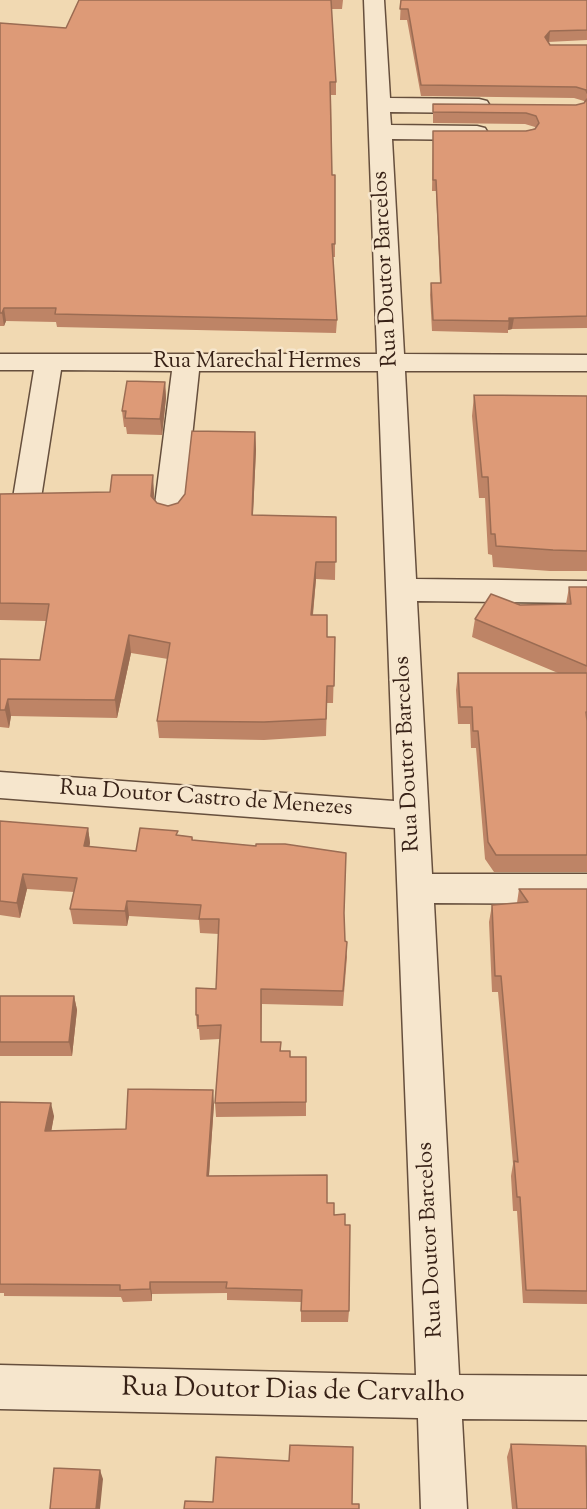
<!DOCTYPE html>
<style>
body{margin:0}
canvas{display:block;background:#f1d9b2}
</style>
<canvas width="587" height="1509"></canvas>
<script>
const c = document.querySelector('canvas').getContext('2d');
c.lineJoin = 'round';
const poly = rows => new Path2D(rows.map(r => 'M' + r).join(''));
function stroke(path, color, width, dash) { c.strokeStyle = color; c.lineWidth = width; c.lineCap = dash ? 'butt' : 'round'; c.setLineDash(dash || []); c.stroke(path); }
function fill(path, color) { c.fillStyle = color; c.fill(path, 'evenodd'); }
function label(font, color, halo, rows, align = 'center') {
  c.font = font + ' "Sorts Mill Goudy",serif'; c.lineWidth = 5; c.setLineDash([]); c.textBaseline = 'middle'; c.strokeStyle = halo; c.fillStyle = color; for (const [text, x, y, turn = 0] of rows) {
    c.save(); c.translate(x, y); c.rotate((+turn || 0) * Math.PI / 180); c.textAlign = isNaN(turn) ? turn : align; if (halo) c.strokeText(text, 0, 0); c.fillText(text, 0, 0); c.restore();
  }
}
const minor = poly([
 [364,0,384,0,390,98,479,99,487,101,490,106,487,111,479,113,390,112,391,125,477,126,485,128,488,133,485,138,477,140,392,139,404,354,587,355,587,371,405,371,416,579,587,581,587,603,417,601,432,874,587,874,587,904,434,903,459,1375,587,1376,587,1420,462,1419,467,1509,421,1509,418,1418,0,1409,0,1365,416,1375,395,828,0,798,0,772,394,801,378,371,199,371,184,512,179,519,169,522,159,519,154,512,172,371,61,370,41,498,37,505,27,508,17,505,13,498,34,370,0,370,0,354,377,354,364,0]
]);
const wall = poly([
 [79,0,343,0,342,9,331,9,336,82,336,95,331,95,332,175,335,244,335,257,333,257,337,320,336,333,57,327,56,322,6,321,4,326,0,326,0,23,66,28],
 [401,0,587,0,587,40,548,42,550,45,587,45,587,328,512,329,508,330,508,333,432,331,430,295,431,283,440,283,436,191,432,191,433,131,526,131,536,128,535,127,525,124,433,123,433,104,576,105,585,103,584,101,574,98,421,96,407,20,400,20],
 [165,382,166,398,162,435,127,434,126,427,124,427,122,411],
 [474,395,587,396,587,571,550,571,493,567,492,555,488,554,485,498,479,498,472,416],
 [255,432,256,450,253,515,336,517,335,580,316,579,313,615,327,637,335,637,333,703,327,703,326,736,264,740,159,738,157,721,168,659,131,653,117,718,11,716,9,728,0,727,0,659,40,660,46,621,0,620,0,494,154,493,154,499,157,503,168,506,178,503],
 [569,587,587,587,587,872,494,872,485,859,476,748,471,748,470,724,458,724,456,690,458,673,558,673,472,637,475,619,520,605,566,604],
 [0,821,88,828,90,843,89,847,136,851,178,835,192,837,193,840,344,913,345,941,347,957,343,1006,262,1004,261,1042,281,1042,281,1051,290,1057,306,1057,306,1116,216,1117,215,1103,220,1039,200,1040,199,1029,197,1029,196,1015,216,989,219,934,200,933,199,920,129,916,127,926,73,924,70,909,74,892,27,889,20,918,0,915],
 [519,889,587,889,587,1304,523,1303,517,1211,513,1211,511,1176,513,1164,507,1093,498,992,492,992,489,922,492,905,517,903],
 [0,996,74,996,77,1010,72,1056,0,1056],
 [0,1102,54,1116,51,1131,126,1129,214,1104,209,1176,327,1203,334,1215,345,1225,349,1311,348,1322,301,1322,301,1302,227,1300,227,1293,152,1294,152,1301,123,1302,121,1297,4,1296,4,1293,0,1293],
 [511,1444,587,1509,512,1509,507,1457]
]);
const shadedWall = poly([
 [550,31,549,42,544,48,545,37],
 [4,308,6,321,4,326,2,313],
 [509,318,514,318,512,329,508,330],
 [165,382,166,398,162,435,160,419],
 [255,432,256,450,252,533,252,515],
 [153,475,154,493,152,513,151,496],
 [316,562,316,579,311,632,311,615],
 [129,635,131,653,117,718,115,700],
 [8,699,11,716,9,728,5,710],
 [88,828,90,843,86,862,84,846],
 [23,874,27,889,20,918,17,903],
 [127,901,129,916,127,926,125,911],
 [74,996,77,1010,72,1056,69,1042],
 [213,1090,214,1104,208,1188,207,1176],
 [51,1103,54,1116,49,1144,45,1131],
 [150,1282,152,1294,152,1301,150,1289],
 [100,1470,103,1479,100,1509,96,1509]
]);
const building = poly([
 [79,0,331,0,336,82,330,82,332,175,335,175,335,244,332,244,337,320,55,314,56,308,4,308,2,313,0,313,0,23,66,28,79,0],
 [401,0,587,0,587,30,550,31,545,37,550,45,587,45,587,93,586,90,576,87,421,85,408,9,400,9,401,0],
 [587,99,587,316,514,318,509,318,509,321,433,320,431,283,441,283,436,180,433,180,433,131,526,131,535,129,539,123,536,116,526,113,433,112,433,104,576,105,584,103,587,99],
 [127,381,165,382,160,419,125,418,126,411,122,411,127,381],
 [474,395,587,396,587,551,553,550,496,546,495,534,491,534,488,477,482,477,474,395],
 [192,431,255,432,252,515,336,517,336,562,316,562,311,615,327,615,327,637,335,637,334,686,327,686,326,719,264,722,157,721,170,643,129,635,115,700,8,699,5,710,0,710,0,659,40,660,49,604,0,603,0,494,110,492,112,475,153,475,151,496,157,503,168,506,178,503,185,494,192,431],
 [569,587,587,587,587,666,475,619,491,594,520,605,571,604,569,587],
 [458,673,587,673,587,712,586,712,587,721,587,855,496,855,488,842,478,731,473,731,472,707,460,707,458,673],
 [0,821,88,828,84,846,136,851,140,828,178,831,176,835,192,837,192,840,256,846,256,844,285,844,346,853,344,913,345,941,347,942,343,991,261,989,261,1042,281,1042,280,1051,290,1051,290,1057,306,1057,306,1102,215,1103,221,1025,198,1026,198,1015,196,1015,196,988,216,989,219,919,199,919,201,905,127,901,125,911,70,909,77,878,23,874,17,903,0,901,0,821],
 [519,889,587,889,587,1291,526,1290,520,1197,517,1197,514,1161,518,1162,510,1077,501,976,495,976,492,905,528,902,519,889],
 [0,996,74,996,69,1042,0,1042,0,996],
 [128,1089,213,1090,207,1176,327,1175,327,1203,334,1203,334,1215,345,1214,345,1225,350,1225,349,1311,301,1311,302,1290,226,1288,227,1282,150,1282,150,1289,120,1290,120,1285,0,1284,0,1102,51,1103,45,1131,126,1129,128,1089],
 [511,1444,586,1446,587,1509,517,1509,511,1444],
 [290,1445,353,1447,352,1504,359,1504,359,1509,184,1509,185,1501,213,1502,216,1457,289,1461,290,1445],
 [54,1468,100,1470,96,1509,50,1509,54,1468]
]);
const streetNames = [
 ["Rua Doutor Barcelos",387,269,-93],
 ["Rua Marechal Hermes",257,363],
 ["Rua Doutor Barcelos",409,754,-93],
 ["Rua Doutor Castro de Menezes",206,800,4],
 ["Rua Doutor Barcelos",432,1240,-93]
];
const nearStreetnames = [
 ["Rua Doutor Dias de Carvalho",293,1393,1]
];
stroke(minor, '#664f3d', 3);
fill(minor, '#f6e6cd');
fill(wall, '#be8466');
fill(shadedWall, '#9b6c53');
fill(building, '#dd9a77');
stroke(building, '#9b6c53', 1.5);
label('22px', '#372116', '#f6e6cd', streetNames);
label('27px', '#372116', '#f6e6cd', nearStreetnames);
</script>
